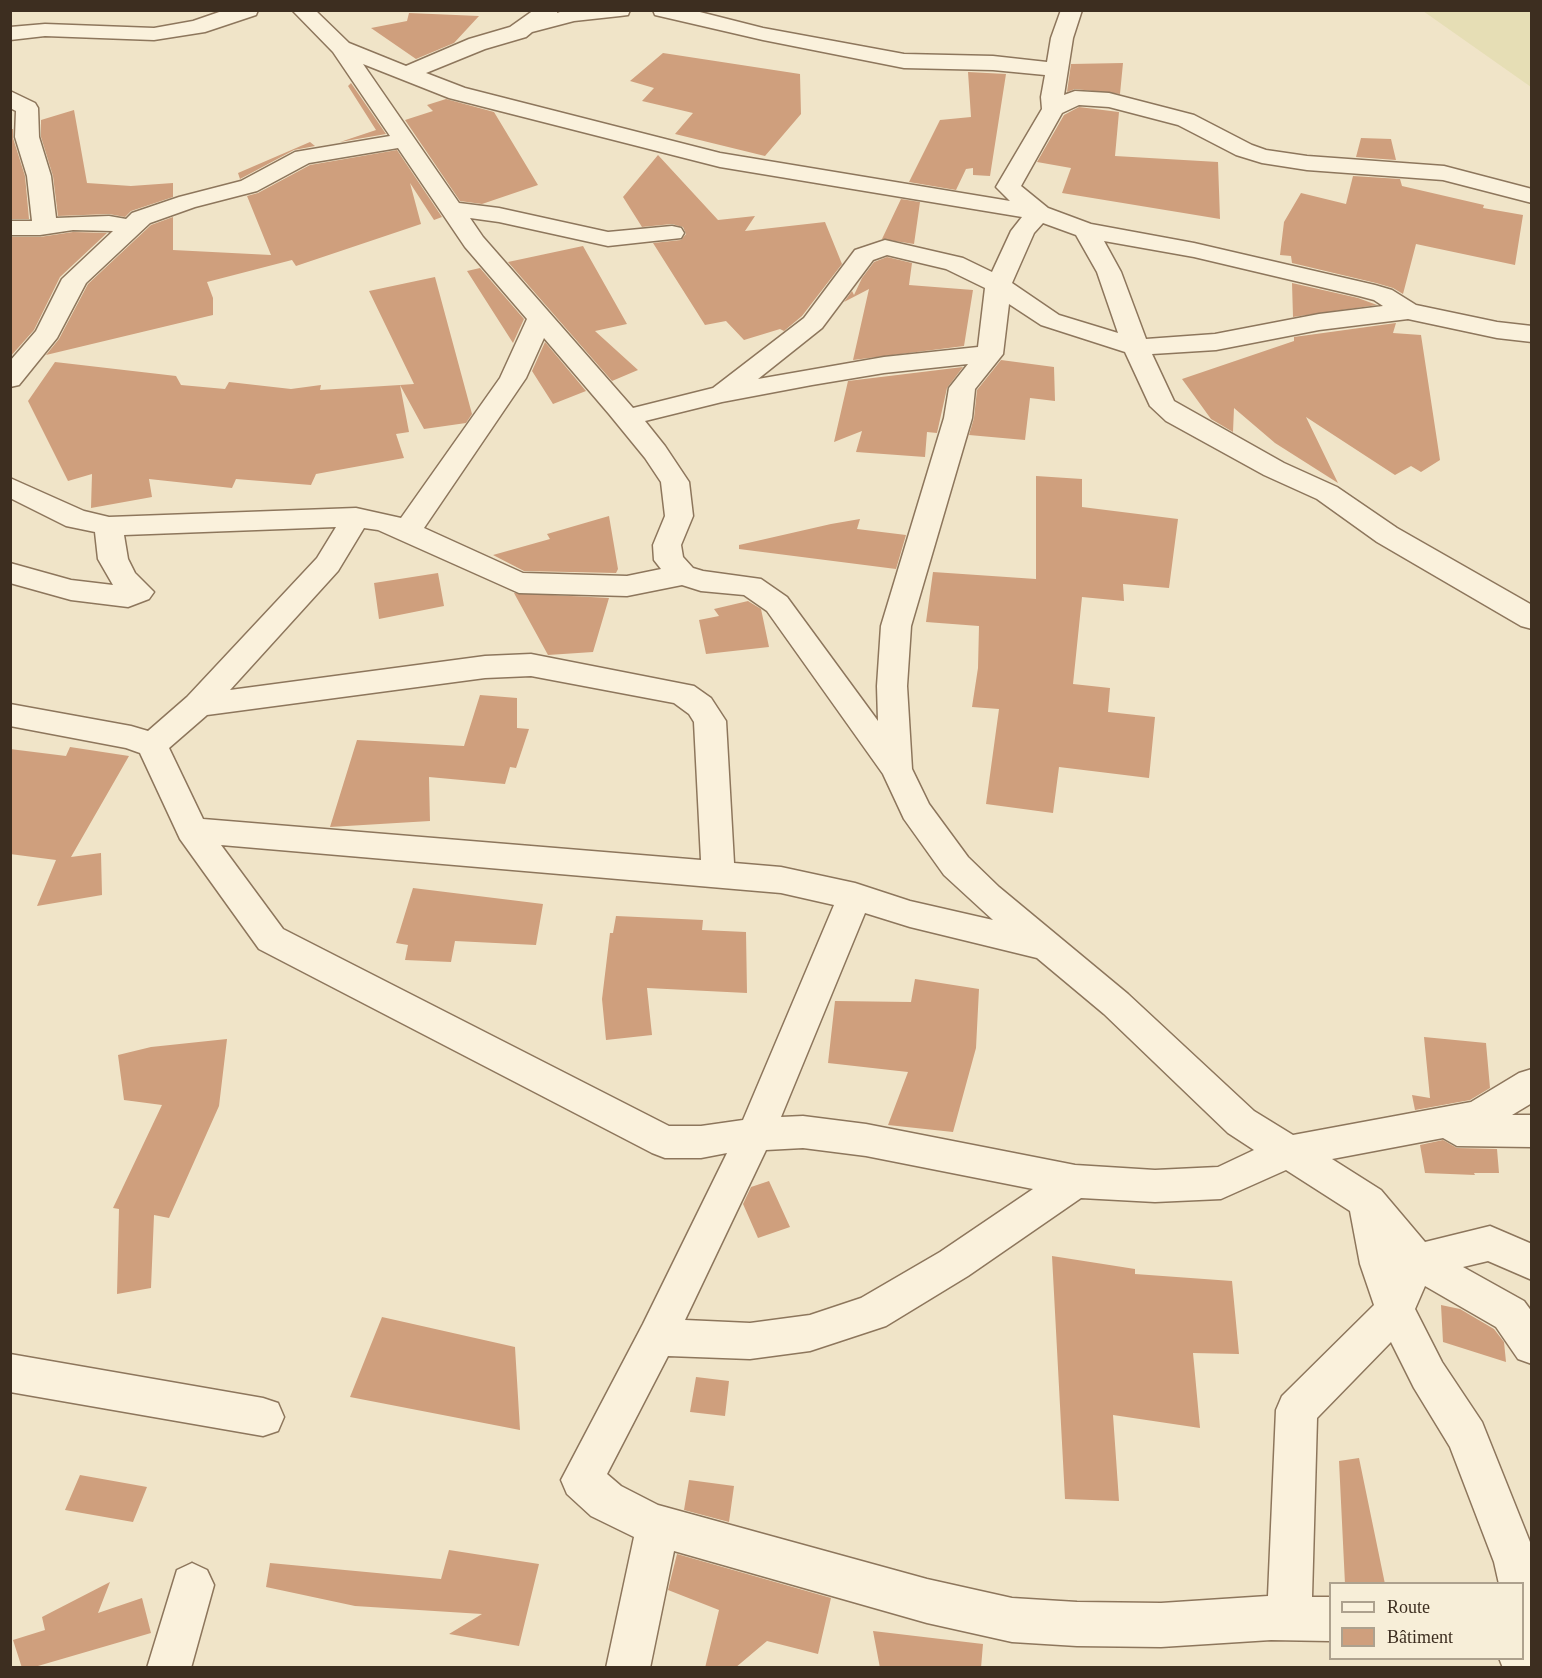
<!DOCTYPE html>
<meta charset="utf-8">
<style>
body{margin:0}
#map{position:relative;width:1542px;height:1678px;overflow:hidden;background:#f0e4c8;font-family:Georgia,serif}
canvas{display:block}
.frame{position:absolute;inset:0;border:12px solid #3d2e20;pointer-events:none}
.legend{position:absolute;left:1329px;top:1582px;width:195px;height:78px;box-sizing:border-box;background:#f7eed8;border:2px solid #ada18e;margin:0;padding:8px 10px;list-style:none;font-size:18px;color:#3d2e20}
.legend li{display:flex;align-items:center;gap:12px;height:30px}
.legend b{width:30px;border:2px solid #ada18e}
</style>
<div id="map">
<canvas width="1542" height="1678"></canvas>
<div class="frame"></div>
<ul class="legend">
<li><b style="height:8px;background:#faf1dc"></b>Route</li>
<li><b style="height:16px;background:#cf9f7d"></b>Bâtiment</li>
</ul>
</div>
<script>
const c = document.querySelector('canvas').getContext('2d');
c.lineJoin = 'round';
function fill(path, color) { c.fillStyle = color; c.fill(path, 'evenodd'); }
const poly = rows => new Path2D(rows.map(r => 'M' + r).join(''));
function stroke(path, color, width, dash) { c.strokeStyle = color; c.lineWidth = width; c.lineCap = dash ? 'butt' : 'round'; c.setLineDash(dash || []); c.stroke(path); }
const farmland = poly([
 [1423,11,1531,11,1531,87]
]);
const building = poly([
 [409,13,479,16,454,43,416,59,371,28,407,21],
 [663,53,800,74,801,114,765,156,675,134,693,113,642,101,654,88,630,81],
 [1123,63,1120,94,1075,89,1067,92,1071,64],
 [968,72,1006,74,990,176,973,175,973,168,966,169,956,190,909,182,940,120,971,117],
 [351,83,386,134,340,142,376,130,348,86],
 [446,99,494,112,538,185,482,204,460,201,405,120,433,111,427,105],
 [1079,107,1119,112,1115,156,1218,162,1220,219,1062,193,1071,168,1037,162,1064,115],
 [74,110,87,183,131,186,173,183,173,197,131,211,125,217,109,214,58,216,53,176,41,137,41,120],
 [10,129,13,129,13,138,25,176,29,219,10,219],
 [1361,138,1391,139,1396,160,1356,157],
 [310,142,315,146,294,150,240,179,238,173],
 [397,150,442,217,434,220,410,183,421,224,296,266,292,260,207,282,213,298,213,315,46,355,59,339,88,284,151,225,173,217,173,250,271,255,247,196,258,193,310,165],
 [658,155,718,220,755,216,745,231,825,222,842,264,802,316,784,331,780,329,744,340,726,321,705,325,653,243,681,240,686,234,683,227,672,224,642,227,623,197],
 [1353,176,1400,179,1402,186,1484,205,1483,208,1523,215,1515,265,1416,244,1403,294,1393,288,1376,283,1292,263,1291,256,1280,255,1284,222,1301,193,1346,204],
 [901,199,920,202,914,244,882,239],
 [73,232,107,233,60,277,34,330,10,357,10,237,40,237],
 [583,246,627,324,595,331,638,370,612,381,508,262],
 [887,257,912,263,909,285,973,290,964,346,853,360,869,289,844,302,852,291,854,295,862,278,874,262],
 [480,268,524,319,513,343,467,271],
 [435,277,472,414,466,423,424,429,400,385,414,384,369,291],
 [1292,283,1358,298,1377,305,1293,317],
 [1396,323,1393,333,1421,335,1440,460,1421,472,1411,466,1395,475,1306,417,1338,483,1275,443,1234,408,1233,432,1211,419,1182,379,1294,341,1294,337],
 [545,342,586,391,553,404,532,371],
 [1001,360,1054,367,1055,401,1030,398,1025,440,969,435,974,418,977,390],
 [55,362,176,376,181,385,225,389,229,382,291,389,321,385,320,390,400,385,409,432,396,434,404,458,316,474,311,485,236,479,232,488,149,479,152,497,91,508,92,474,68,481,28,401],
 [963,367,947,388,937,433,927,432,925,457,856,452,862,431,834,442,848,381],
 [1036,476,1082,479,1082,507,1178,519,1169,588,1123,584,1124,601,1082,597,1073,684,1110,688,1108,712,1155,717,1149,778,1059,767,1053,813,986,804,999,709,972,707,978,668,979,626,926,622,933,572,1036,579],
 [609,516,618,569,616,573,524,571,493,555,550,539,547,534],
 [860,519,857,529,906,535,896,569,739,549,739,545,831,524],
 [438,573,444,606,379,619,374,583],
 [514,593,609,598,593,652,548,655],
 [748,601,761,609,769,647,706,654,699,620,719,616,714,609],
 [480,695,517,698,517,728,529,729,516,768,510,767,505,784,429,777,430,821,330,827,357,740,464,746],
 [70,747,129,756,71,857,101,853,102,895,37,906,56,860,10,854,10,749,66,756],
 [413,888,543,904,536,945,455,941,451,962,405,960,408,945,396,943],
 [616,916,703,920,702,930,746,932,747,993,647,988,652,1035,606,1040,602,999,610,933,613,933],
 [915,979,979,989,976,1048,953,1132,888,1125,908,1072,828,1063,835,1001,911,1002],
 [1424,1037,1486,1043,1490,1088,1470,1100,1415,1110,1412,1095,1430,1098],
 [227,1039,219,1106,169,1218,154,1215,151,1288,117,1294,119,1209,113,1208,162,1105,124,1100,118,1055,151,1047],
 [1443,1140,1457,1148,1497,1149,1499,1173,1474,1173,1475,1175,1425,1173,1420,1145],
 [769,1181,790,1227,758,1238,743,1204,751,1187],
 [1052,1256,1135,1269,1135,1274,1232,1281,1239,1354,1193,1353,1200,1428,1113,1415,1119,1501,1065,1499],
 [1441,1305,1460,1309,1494,1329,1504,1342,1506,1362,1443,1342],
 [382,1317,515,1347,520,1430,350,1397],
 [696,1377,729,1381,725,1416,690,1412],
 [1359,1458,1385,1584,1345,1584,1339,1461],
 [80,1475,147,1487,133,1522,65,1510],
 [689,1480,734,1486,729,1522,684,1510],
 [449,1550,539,1564,519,1646,449,1634,482,1614,355,1606,266,1587,270,1563,441,1579],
 [677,1554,831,1598,818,1654,767,1641,735,1668,705,1668,719,1610,668,1590],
 [110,1582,98,1613,142,1598,151,1633,31,1668,22,1668,13,1640,45,1630,42,1617],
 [873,1631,983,1644,981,1668,880,1668]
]);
const minor = poly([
 [225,10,258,10,256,15,205,32,154,40,45,36,10,40,10,27,45,24,154,28,193,21,225,10],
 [292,10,315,10,349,43,406,66,469,39,510,27,534,10,558,10,557,13,566,10,630,10,628,15,620,16,574,21,532,32,526,37,485,49,426,73,465,88,720,153,1010,201,996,187,1042,109,1041,97,1045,75,993,70,904,68,763,40,655,15,653,10,692,10,763,28,904,54,993,56,1047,62,1051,38,1061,10,1082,10,1073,38,1064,95,1075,91,1109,93,1194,115,1252,145,1266,150,1307,156,1444,166,1532,189,1532,203,1443,180,1307,170,1262,163,1236,155,1178,125,1109,107,1079,105,1062,113,1021,186,1048,208,1091,224,1194,243,1375,285,1392,290,1416,305,1497,322,1532,326,1532,342,1497,338,1408,319,1319,330,1216,350,1152,354,1174,401,1284,463,1337,487,1397,528,1532,605,1532,629,1521,626,1377,542,1317,499,1264,475,1166,421,1150,406,1125,352,1041,325,1009,304,1003,354,975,389,972,418,911,626,907,686,912,769,929,804,968,857,999,887,1128,994,1254,1111,1293,1135,1471,1102,1519,1073,1532,1069,1532,1103,1512,1115,1532,1115,1532,1147,1457,1146,1443,1138,1332,1159,1381,1190,1425,1242,1490,1226,1532,1244,1532,1280,1488,1261,1463,1267,1524,1301,1532,1312,1532,1364,1518,1359,1496,1327,1425,1286,1415,1309,1442,1362,1482,1422,1532,1547,1532,1668,1503,1668,1499,1658,1522,1658,1522,1584,1499,1584,1494,1562,1450,1447,1414,1388,1391,1342,1317,1418,1312,1597,1330,1597,1330,1641,1271,1640,1161,1647,1077,1646,1012,1642,927,1623,674,1551,650,1668,606,1668,634,1537,591,1516,567,1494,561,1480,643,1324,727,1153,701,1158,665,1158,652,1153,259,949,180,839,140,753,126,748,10,726,10,704,131,726,148,731,187,697,317,558,336,527,124,535,128,559,135,573,154,592,149,599,128,607,71,600,10,583,10,563,71,580,113,585,98,559,95,532,66,526,10,498,10,478,84,511,109,517,356,508,401,518,500,378,527,319,465,247,398,148,309,163,257,191,195,207,150,223,86,283,57,338,19,385,10,387,10,361,36,331,62,279,113,231,73,230,40,235,10,235,10,221,32,221,27,176,15,137,16,111,10,108,10,91,35,103,38,108,39,137,51,176,56,218,109,216,126,219,132,213,179,197,241,181,295,152,390,136,333,52,292,10],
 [363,64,449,98,720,167,1022,217,1011,231,992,272,963,258,885,240,855,250,804,318,713,388,633,408,483,237,470,218,499,222,608,246,681,238,684,233,681,228,672,226,608,232,499,208,459,203,363,64],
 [1043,223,1076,235,1097,272,1118,333,1059,315,1012,283,1034,233,1043,223],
 [1104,241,1194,257,1359,296,1374,300,1383,306,1319,314,1215,334,1146,339,1121,272,1104,241],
 [887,255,946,269,985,288,978,347,884,357,758,379,822,328,873,260,887,255],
 [544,338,609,414,645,458,661,482,665,516,653,545,654,560,661,569,627,576,523,573,424,528,526,378,544,338],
 [968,364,949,388,944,418,881,626,877,686,878,721,787,597,761,579,703,571,693,568,683,557,681,545,693,516,689,482,665,446,645,421,722,402,812,385,884,373,968,364],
 [364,528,378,530,519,593,627,596,682,585,701,591,744,595,767,611,883,774,904,819,944,875,993,920,910,901,855,883,781,867,734,863,726,721,711,698,694,686,531,654,485,656,230,690,338,571,364,528],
 [531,676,674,703,689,714,694,722,701,860,203,819,169,748,207,715,485,678,531,676],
 [221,845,781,893,834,905,743,1120,701,1126,669,1126,283,929,221,845],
 [865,913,910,927,1037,958,1104,1014,1228,1133,1254,1150,1218,1167,1155,1170,1075,1165,866,1124,803,1116,781,1117,865,913],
 [803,1148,866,1156,1033,1189,940,1252,861,1298,810,1315,750,1323,685,1320,766,1150,803,1148],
 [1286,1170,1350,1211,1360,1264,1374,1305,1282,1396,1276,1410,1268,1596,1161,1603,1077,1602,1012,1598,927,1579,658,1505,621,1486,607,1474,668,1356,750,1359,810,1351,886,1326,968,1276,1081,1198,1155,1202,1221,1199,1286,1170],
 [10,1354,263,1398,278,1403,284,1417,278,1431,263,1436,10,1392,10,1354],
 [192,1563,207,1570,214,1585,191,1668,147,1668,177,1570,192,1563]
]);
fill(farmland, '#e6deb5');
fill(building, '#cf9f7d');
stroke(minor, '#8d765c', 3);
fill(minor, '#faf1dc');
</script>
